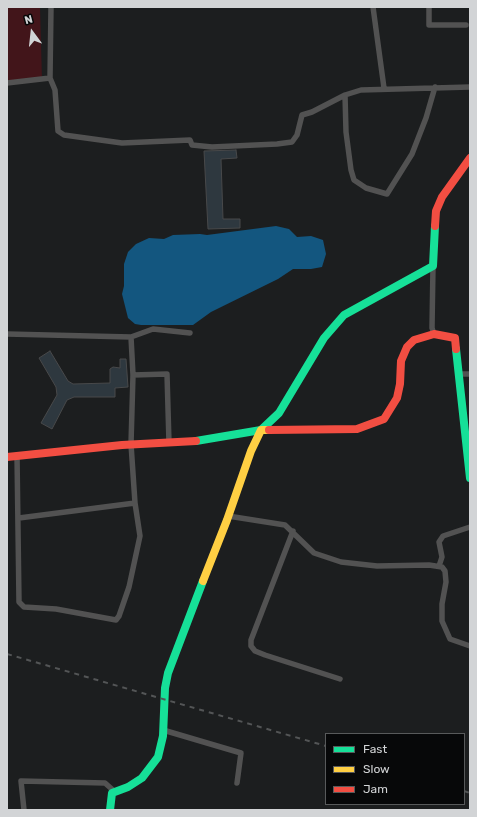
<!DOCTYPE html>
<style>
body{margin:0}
#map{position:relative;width:477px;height:817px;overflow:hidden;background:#1c1e1f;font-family:Rubik,sans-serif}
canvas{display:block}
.frame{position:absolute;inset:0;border:8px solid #d2d4d6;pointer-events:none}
.legend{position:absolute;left:325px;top:733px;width:140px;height:72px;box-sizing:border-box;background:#070809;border:1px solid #585a5b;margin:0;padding:5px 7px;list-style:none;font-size:12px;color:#d2d4d6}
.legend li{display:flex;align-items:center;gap:8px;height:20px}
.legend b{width:20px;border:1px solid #585a5b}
.north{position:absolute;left:12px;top:12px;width:40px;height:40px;-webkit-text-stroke:3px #070809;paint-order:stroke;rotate:345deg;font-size:11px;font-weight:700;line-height:16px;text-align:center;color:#d2d4d6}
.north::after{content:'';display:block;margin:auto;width:14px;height:18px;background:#d2d4d6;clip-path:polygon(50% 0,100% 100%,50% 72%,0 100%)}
</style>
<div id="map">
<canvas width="477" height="817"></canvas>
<div class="frame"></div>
<ul class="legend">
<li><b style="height:5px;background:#16e098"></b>Fast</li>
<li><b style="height:5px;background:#ffcf43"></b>Slow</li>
<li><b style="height:5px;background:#f24e42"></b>Jam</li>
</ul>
<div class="north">N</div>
</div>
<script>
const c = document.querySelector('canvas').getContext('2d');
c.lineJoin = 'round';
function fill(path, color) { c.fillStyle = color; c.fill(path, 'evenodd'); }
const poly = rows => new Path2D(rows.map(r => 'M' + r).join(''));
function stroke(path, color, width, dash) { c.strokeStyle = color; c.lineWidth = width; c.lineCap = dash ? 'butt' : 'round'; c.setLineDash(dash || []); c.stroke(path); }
const green = poly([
 [7,7,40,7,42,80,7,81]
]);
const water = poly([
 [276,226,289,229,297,237,311,236,323,240,326,254,322,267,311,269,293,269,278,279,211,312,193,325,141,325,135,324,128,318,122,294,124,286,124,264,128,252,136,244,149,238,164,239,173,235,200,234,207,235]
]);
const building = poly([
 [236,150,237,158,221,159,223,219,240,219,240,228,208,229,204,151,236,150],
 [50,351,68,381,73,384,110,383,110,369,113,367,120,368,120,359,126,359,128,387,115,388,115,397,74,397,67,400,52,429,41,423,57,395,56,387,39,358,50,351]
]);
const street = poly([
 [373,7,384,88],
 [429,7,429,25,466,25],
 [50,78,51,7],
 [7,83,50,78,55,90,58,131,64,135,122,143,190,140,192,145,212,147,277,144,292,142,297,135,302,115,312,112,345,95,361,90,470,87],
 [345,95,346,132,351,170,354,180,366,188,387,194,412,154,426,118,435,87],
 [433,266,432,328,434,334],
 [7,334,131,337,153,329,190,333],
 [131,337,133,375,167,374,169,443],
 [460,374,470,374],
 [17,455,19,602,24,607,56,609,116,620,119,616,129,587,140,536,135,503,131,444,133,375],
 [228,516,285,525,314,553,341,562,377,566,429,565,442,567,445,571,446,582,442,604,442,621,450,639,470,646],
 [19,518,135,503],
 [293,531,251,640,251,646,255,651,265,655,340,679],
 [439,566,442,557,439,542,443,536,470,527],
 [163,730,241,753,237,783],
 [24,810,21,781,105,783,114,791]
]);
const fast = poly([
 [456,349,470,478],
 [196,441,261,430,279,413,324,338,344,315,433,266,435,226],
 [110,810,112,793,128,787,142,778,158,757,163,736,165,688,168,673,203,581]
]);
const slow = poly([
 [203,581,227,520,251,451,261,430,269,430]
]);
const jam = poly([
 [435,226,436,211,442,197,470,158],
 [269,430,357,429,384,419,397,398,400,384,401,361,407,347,414,340,434,334,455,338,456,349],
 [7,457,122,445,196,441]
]);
const rail = poly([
 [7,654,326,746],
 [464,791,470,793]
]);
fill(green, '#42151a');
fill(water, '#13567f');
fill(building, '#2e383f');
stroke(building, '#48494a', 1);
stroke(street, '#525252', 5.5);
stroke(fast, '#16e098', 8);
stroke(slow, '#ffcf43', 8);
stroke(jam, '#f24e42', 8);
stroke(rail, '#535556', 2, [5, 5]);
</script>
